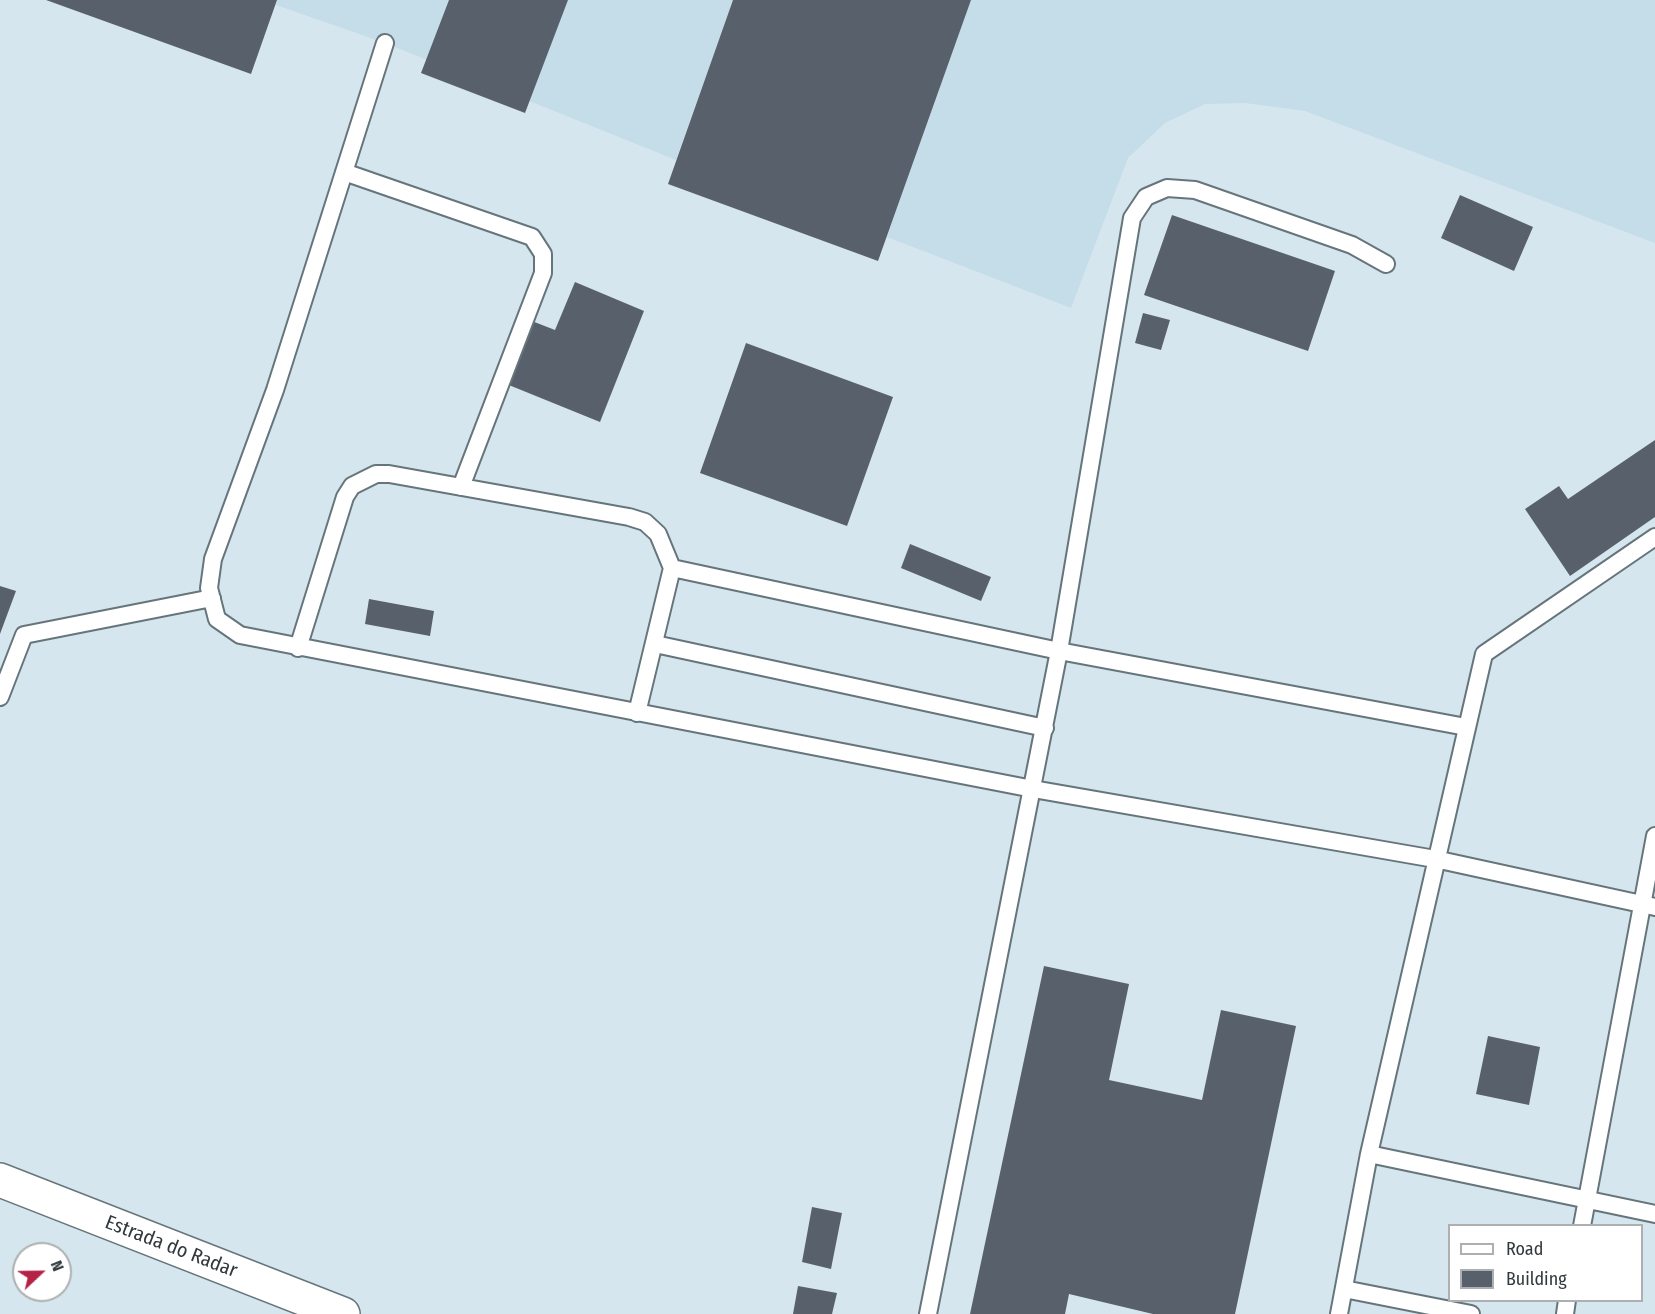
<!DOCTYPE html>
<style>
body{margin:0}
#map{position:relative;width:1655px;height:1314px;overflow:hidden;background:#d6e6ee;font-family:"Fira Sans Condensed",sans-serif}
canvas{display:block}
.legend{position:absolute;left:1448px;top:1224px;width:195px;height:78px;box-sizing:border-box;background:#fff;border:2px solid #adb0b1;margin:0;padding:8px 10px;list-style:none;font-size:18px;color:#32393c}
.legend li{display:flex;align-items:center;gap:12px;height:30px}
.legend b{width:30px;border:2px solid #adb0b1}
.north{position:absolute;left:12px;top:1242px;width:60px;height:60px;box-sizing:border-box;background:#fff;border:2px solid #adb0b1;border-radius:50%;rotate:68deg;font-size:16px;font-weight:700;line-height:24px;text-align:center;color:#32393c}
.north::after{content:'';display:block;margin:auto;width:21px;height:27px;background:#b52344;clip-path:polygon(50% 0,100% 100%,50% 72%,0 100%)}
</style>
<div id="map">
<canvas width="1655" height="1314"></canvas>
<ul class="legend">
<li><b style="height:8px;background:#fff"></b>Road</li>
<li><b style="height:16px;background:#58606c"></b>Building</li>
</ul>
<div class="north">N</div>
</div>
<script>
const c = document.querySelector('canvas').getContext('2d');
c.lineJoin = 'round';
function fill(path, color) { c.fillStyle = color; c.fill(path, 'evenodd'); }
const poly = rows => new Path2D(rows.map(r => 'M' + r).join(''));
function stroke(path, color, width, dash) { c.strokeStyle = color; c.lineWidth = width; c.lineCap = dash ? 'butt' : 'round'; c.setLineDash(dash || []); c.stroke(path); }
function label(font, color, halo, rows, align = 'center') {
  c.font = font + ' "Fira Sans Condensed",sans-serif'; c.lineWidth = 6; c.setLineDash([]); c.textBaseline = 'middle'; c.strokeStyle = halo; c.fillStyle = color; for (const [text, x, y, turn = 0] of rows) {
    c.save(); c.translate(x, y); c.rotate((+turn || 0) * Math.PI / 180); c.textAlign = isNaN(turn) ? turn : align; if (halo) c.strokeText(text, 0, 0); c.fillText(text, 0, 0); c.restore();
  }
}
const built = poly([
 [277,0,733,0,676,160,385,43,276,5],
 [971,0,1655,0,1655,243,1305,111,1245,103,1205,104,1165,123,1128,158,1071,308,887,237]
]);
const building = poly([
 [46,0,277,0,251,74],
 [449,0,568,0,525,113,421,73],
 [733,0,971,0,878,261,668,184],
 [1460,195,1533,227,1514,271,1441,238],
 [1172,215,1335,271,1308,351,1144,295],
 [575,282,644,311,600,422,494,379,519,316,555,330],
 [1143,313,1170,320,1161,350,1135,343],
 [746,343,893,397,847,526,700,473],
 [1655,440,1655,517,1570,576,1525,509,1559,486,1568,499],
 [910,544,991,577,981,601,901,568],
 [0,586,16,591,0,634],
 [369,599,434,611,430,636,365,624],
 [1044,966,1129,984,1109,1080,1202,1100,1221,1010,1296,1026,1235,1314,1153,1314,1069,1294,1065,1314,970,1314],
 [1488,1036,1540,1047,1529,1105,1476,1094],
 [812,1207,842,1213,831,1269,802,1262],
 [798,1286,837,1293,832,1314,793,1314]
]);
const lane = poly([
 [385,43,275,390,213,559,209,588,217,619,240,635,1033,789,1435,859,1655,907],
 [344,172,532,237,543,254,543,273,461,487],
 [672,568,1059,651,1466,727],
 [655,644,1045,728],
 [298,648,345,497,352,486,376,474,389,474,629,517,645,522,658,534,672,568,637,713],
 [0,697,24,635,212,598],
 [1369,1154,1655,1214],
 [1582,1226,1655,836],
 [1344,1289,1471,1314],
 [928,1314,1059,651,1132,218,1146,197,1167,188,1195,190,1352,245,1386,264],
 [1339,1314,1369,1154,1484,654,1655,537],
 [1565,1314,1567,1300]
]);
const street = poly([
 [0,1180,343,1314]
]);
const streetNames = [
 ["Estrada do Radar",171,1247,21]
];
fill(built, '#c4dde8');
fill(building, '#58606c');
stroke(lane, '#66757b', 20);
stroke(street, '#66757b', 36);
stroke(lane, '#fff', 16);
stroke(street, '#fff', 33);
label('20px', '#32393c', '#fff', streetNames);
</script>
